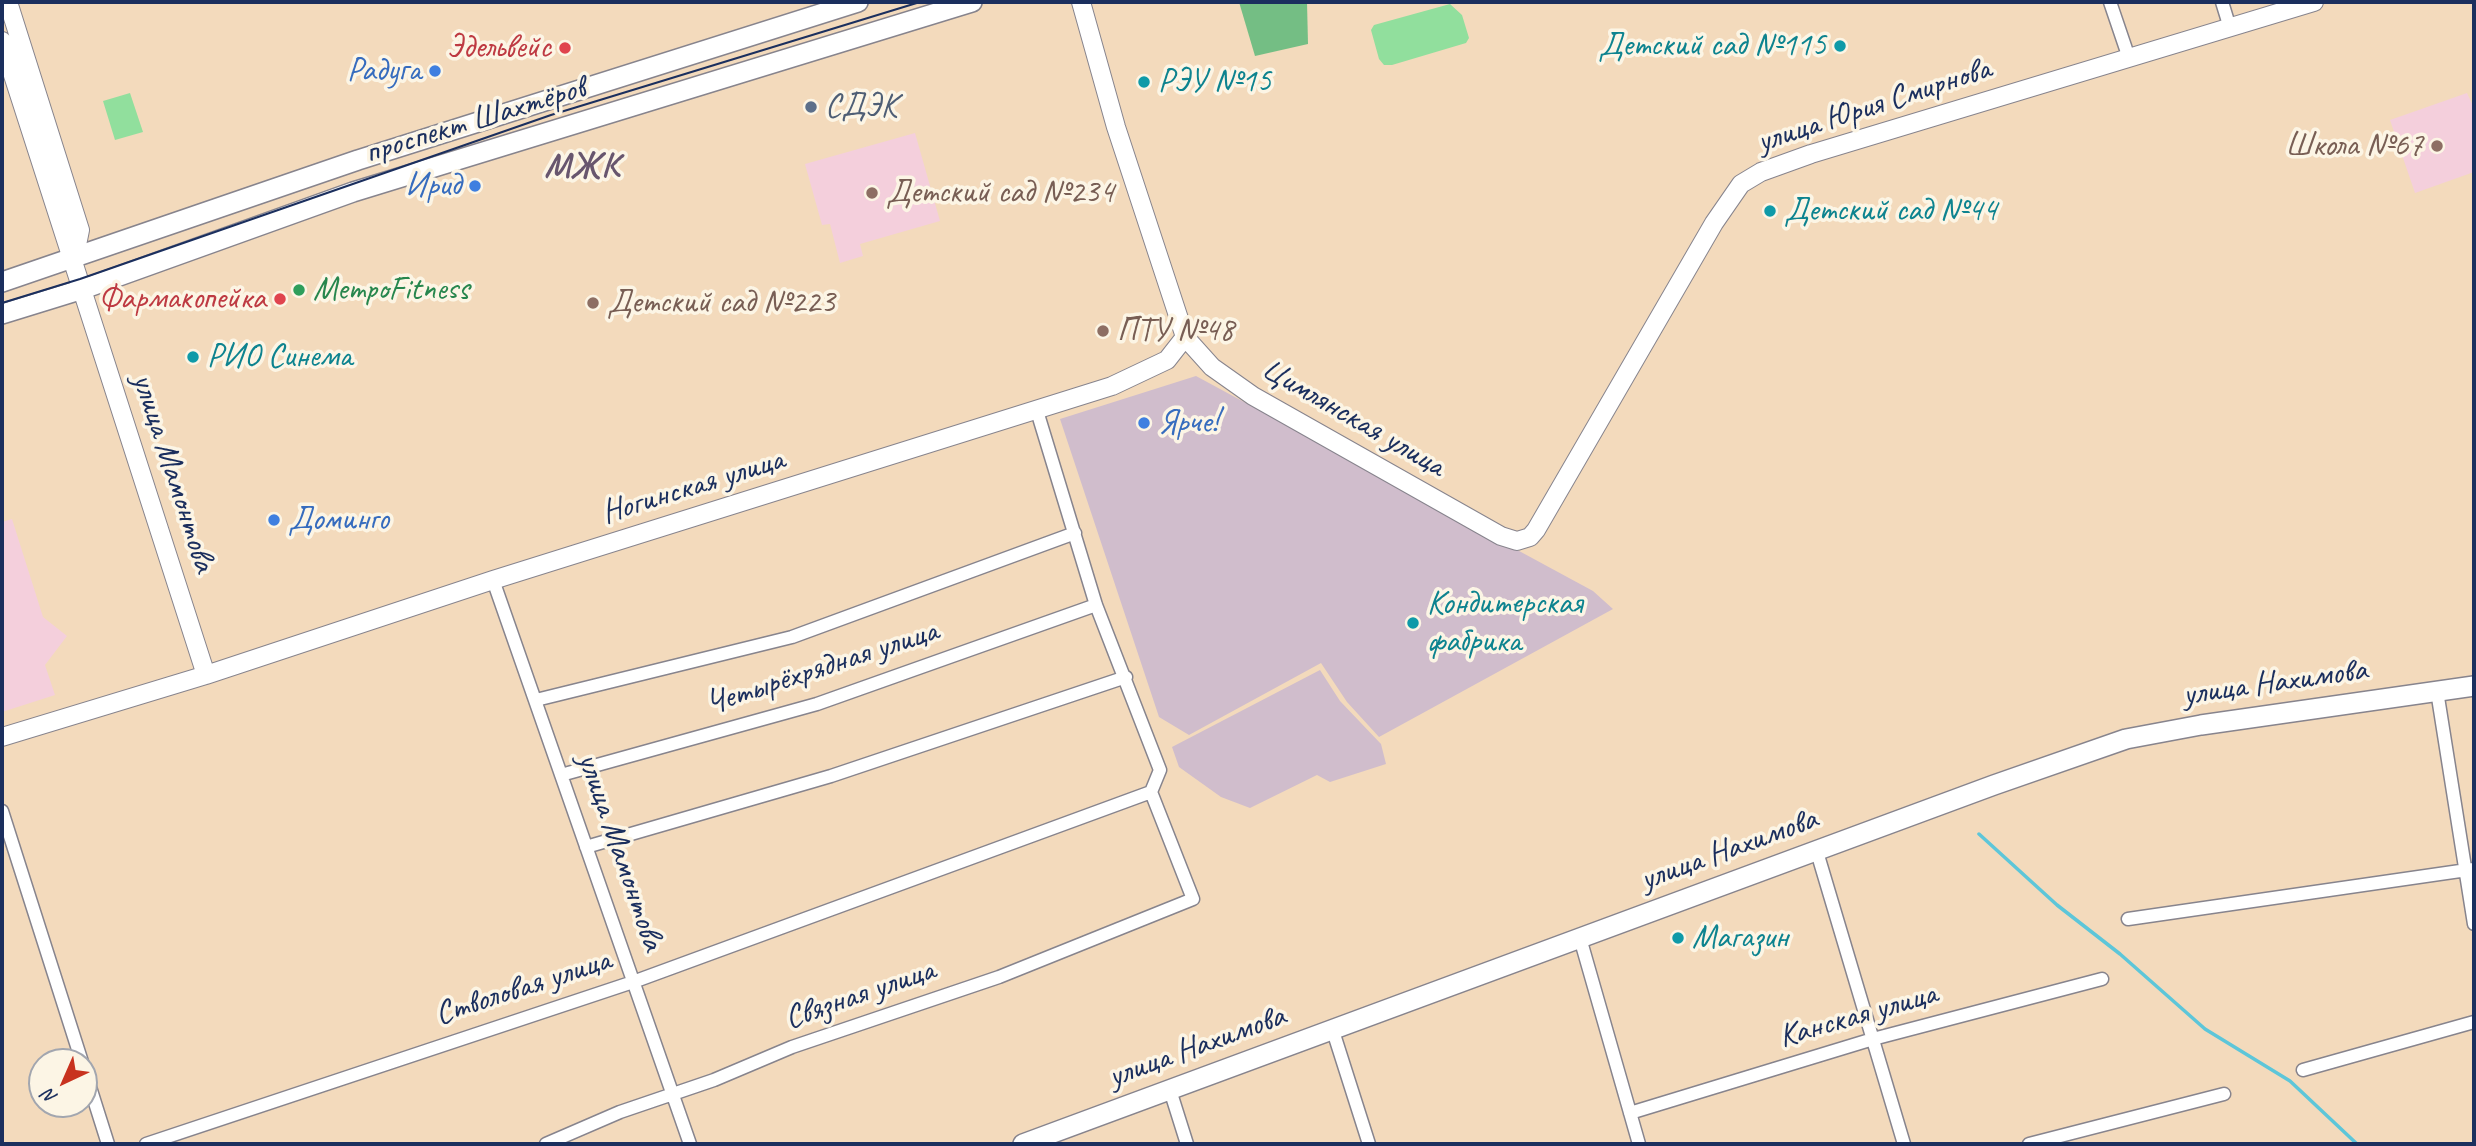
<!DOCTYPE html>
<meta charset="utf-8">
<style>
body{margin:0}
#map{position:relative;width:2476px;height:1146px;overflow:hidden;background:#f3dabc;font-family:Caveat,sans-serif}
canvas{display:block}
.frame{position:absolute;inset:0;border:4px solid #1b2f5e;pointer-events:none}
.north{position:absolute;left:28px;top:1048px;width:70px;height:70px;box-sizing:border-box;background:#fcf5e5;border:2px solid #a2a6af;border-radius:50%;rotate:224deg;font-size:19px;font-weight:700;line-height:28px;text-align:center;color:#1b2f5e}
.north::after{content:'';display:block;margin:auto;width:24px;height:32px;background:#c8321e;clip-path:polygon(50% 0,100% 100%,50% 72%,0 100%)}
</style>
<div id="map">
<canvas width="2476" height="1146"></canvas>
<div class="frame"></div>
<div class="north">N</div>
</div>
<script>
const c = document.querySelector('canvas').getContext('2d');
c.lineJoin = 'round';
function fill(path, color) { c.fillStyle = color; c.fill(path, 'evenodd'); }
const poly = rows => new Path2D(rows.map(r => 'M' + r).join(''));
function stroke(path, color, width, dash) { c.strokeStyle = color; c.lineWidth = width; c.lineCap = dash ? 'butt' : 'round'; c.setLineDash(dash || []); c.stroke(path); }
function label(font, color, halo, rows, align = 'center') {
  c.font = font + ' Caveat,sans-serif'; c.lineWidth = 7; c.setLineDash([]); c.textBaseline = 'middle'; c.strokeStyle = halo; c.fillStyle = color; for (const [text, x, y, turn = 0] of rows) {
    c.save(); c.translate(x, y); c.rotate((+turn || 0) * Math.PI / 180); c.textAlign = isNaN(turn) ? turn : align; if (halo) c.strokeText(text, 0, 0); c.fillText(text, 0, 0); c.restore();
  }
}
const built = poly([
 [2467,93,2474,108,2474,172,2415,193,2390,120],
 [915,133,940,221,860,244,863,256,840,263,830,224,822,225,805,164],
 [12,519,43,617,67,636,45,665,55,695,2,712,2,522]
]);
const industrial = poly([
 [1196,376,1593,591,1613,609,1379,737,1347,702,1321,663,1189,735,1159,717,1060,419],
 [1320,670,1340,701,1381,744,1386,764,1330,782,1317,775,1250,808,1221,797,1179,767,1172,747]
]);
const green = poly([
 [1450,4,1462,15,1469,38,1466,43,1392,65,1384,65,1379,59,1371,30,1374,25],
 [130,93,143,132,115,140,103,101]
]);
const forest = poly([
 [1239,2,1307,2,1308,44,1255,56]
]);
const stream = poly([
 [1979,834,2057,905,2120,954,2205,1029,2290,1081,2357,1144]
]);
const street = poly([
 [2110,2,2129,58],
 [2222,2,2230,28],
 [493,580,690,1144],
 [2437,691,2474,924],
 [536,700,792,637,1075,533],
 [561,775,817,704,1096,605],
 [2,811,82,1062],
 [586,847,831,776,1126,677],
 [1817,852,1904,1144],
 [2128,919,2474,869],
 [1580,938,1639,1144],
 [1333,1031,1369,1144],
 [84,1068,108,1144],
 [2303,1070,2474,1022],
 [1170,1090,1187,1144],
 [1630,1113,1873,1039,2102,979],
 [146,1144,633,982,1151,792],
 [546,1144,620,1112,714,1080,792,1047,999,977,1193,899,1151,792,1160,770,1096,605,1037,411],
 [2029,1144,2224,1094]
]);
const secondary = poly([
 [8,2,80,230,74,260],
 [1081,2,1116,127,1185,337,1212,367,1253,396,1501,536,1517,541,1530,537,1536,530,1714,223,1741,184,1761,172,1811,154,2314,2],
 [2,41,206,675],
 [2,737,206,675,493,580,1112,386,1167,360,1185,337]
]);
const primary = poly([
 [2,282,358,160,858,2],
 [2,314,83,289,353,192,972,2],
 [1023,1144,1994,785,2126,739,2201,725,2474,686]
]);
const tram = poly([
 [2,303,80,279,551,115,920,2]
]);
const markers = [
 [1840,46,7,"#0f9aa8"],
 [565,48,7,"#e0444e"],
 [435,71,7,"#3f7fe0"],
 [1144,82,7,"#0f9aa8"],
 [811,107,7,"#5c6f8a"],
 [2437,146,7,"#8d6e63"],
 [475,186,7,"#3f7fe0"],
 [872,193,7,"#8d6e63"],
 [1770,211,7,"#0f9aa8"],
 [299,290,7,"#2e9e5b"],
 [280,299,7,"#e0444e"],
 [593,303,7,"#8d6e63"],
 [1103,331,7,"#8d6e63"],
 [193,357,7,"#0f9aa8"],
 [1144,423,7,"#3f7fe0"],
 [274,520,7,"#3f7fe0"],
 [1413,623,7,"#0f9aa8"],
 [1678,938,7,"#0f9aa8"]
];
const cultureNames = [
 ["Детский сад №115",1826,46,"right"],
 ["РЭУ №15",1158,82],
 ["Детский сад №44",1784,211],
 ["РИО Синема",207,357],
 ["Кондитерская",1427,604],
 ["фабрика",1427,642],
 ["Магазин",1692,938]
];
const healthNames = [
 ["Эдельвейс",551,48],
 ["Фармакопейка",266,299]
];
const shopNames = [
 ["Радуга",421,71],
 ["Ирид",461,186],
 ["Ярче!",1158,423,"left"],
 ["Доминго",288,520,"left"]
];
const streetNames = [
 ["улица Юрия Смирнова",1874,106,-18],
 ["проспект Шахтёров",475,121,-17],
 ["Цимлянская улица",1353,418,30],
 ["улица Мамонтова",173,473,72],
 ["Ногинская улица",693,487,-17],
 ["Четырёхрядная улица",822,668,-18],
 ["улица Нахимова",2275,683,-8],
 ["улица Нахимова",1729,850,-20],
 ["улица Мамонтова",620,852,71],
 ["Стволовая улица",523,988,-18],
 ["Связная улица",860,995,-19],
 ["Канская улица",1858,1016,-16],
 ["улица Нахимова",1197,1047,-20]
];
const serviceNames = [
 ["СДЭК",825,107]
];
const educationNames = [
 ["Школа №67",2423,146,"right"],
 ["Детский сад №234",886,193],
 ["Детский сад №223",607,303],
 ["ПТУ №48",1117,331]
];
const leisureNames = [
 ["МетроFitness",313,290]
];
const neighbourhoodNames = [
 ["МЖК",582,168]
];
fill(built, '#f4cfdc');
fill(industrial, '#d0bdcc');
fill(green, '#91df9d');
fill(forest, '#74be84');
stroke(stream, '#5dc6d9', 3.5);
stroke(street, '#87848d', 15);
stroke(secondary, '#87848d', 20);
stroke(primary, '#87848d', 22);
stroke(street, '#fff', 12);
stroke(secondary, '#fff', 18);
stroke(primary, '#fff', 19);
stroke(tram, '#1b2f5e', 2);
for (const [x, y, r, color] of markers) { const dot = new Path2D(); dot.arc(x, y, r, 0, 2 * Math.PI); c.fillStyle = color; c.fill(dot); stroke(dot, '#fcf5e5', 2.5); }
label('33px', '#0d838f', '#fcf5e5', cultureNames, 'left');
label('33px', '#be3a42', '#fcf5e5', healthNames, 'right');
label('33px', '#366cbe', '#fcf5e5', shopNames, 'right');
label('33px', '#1b2f5e', '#fcf5e5', streetNames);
label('33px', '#4e5e75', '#fcf5e5', serviceNames, 'left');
label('33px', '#785e54', '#fcf5e5', educationNames, 'left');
label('33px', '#27864d', '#fcf5e5', leisureNames, 'left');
label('bold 35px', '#68566e', '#fcf5e5', neighbourhoodNames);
</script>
